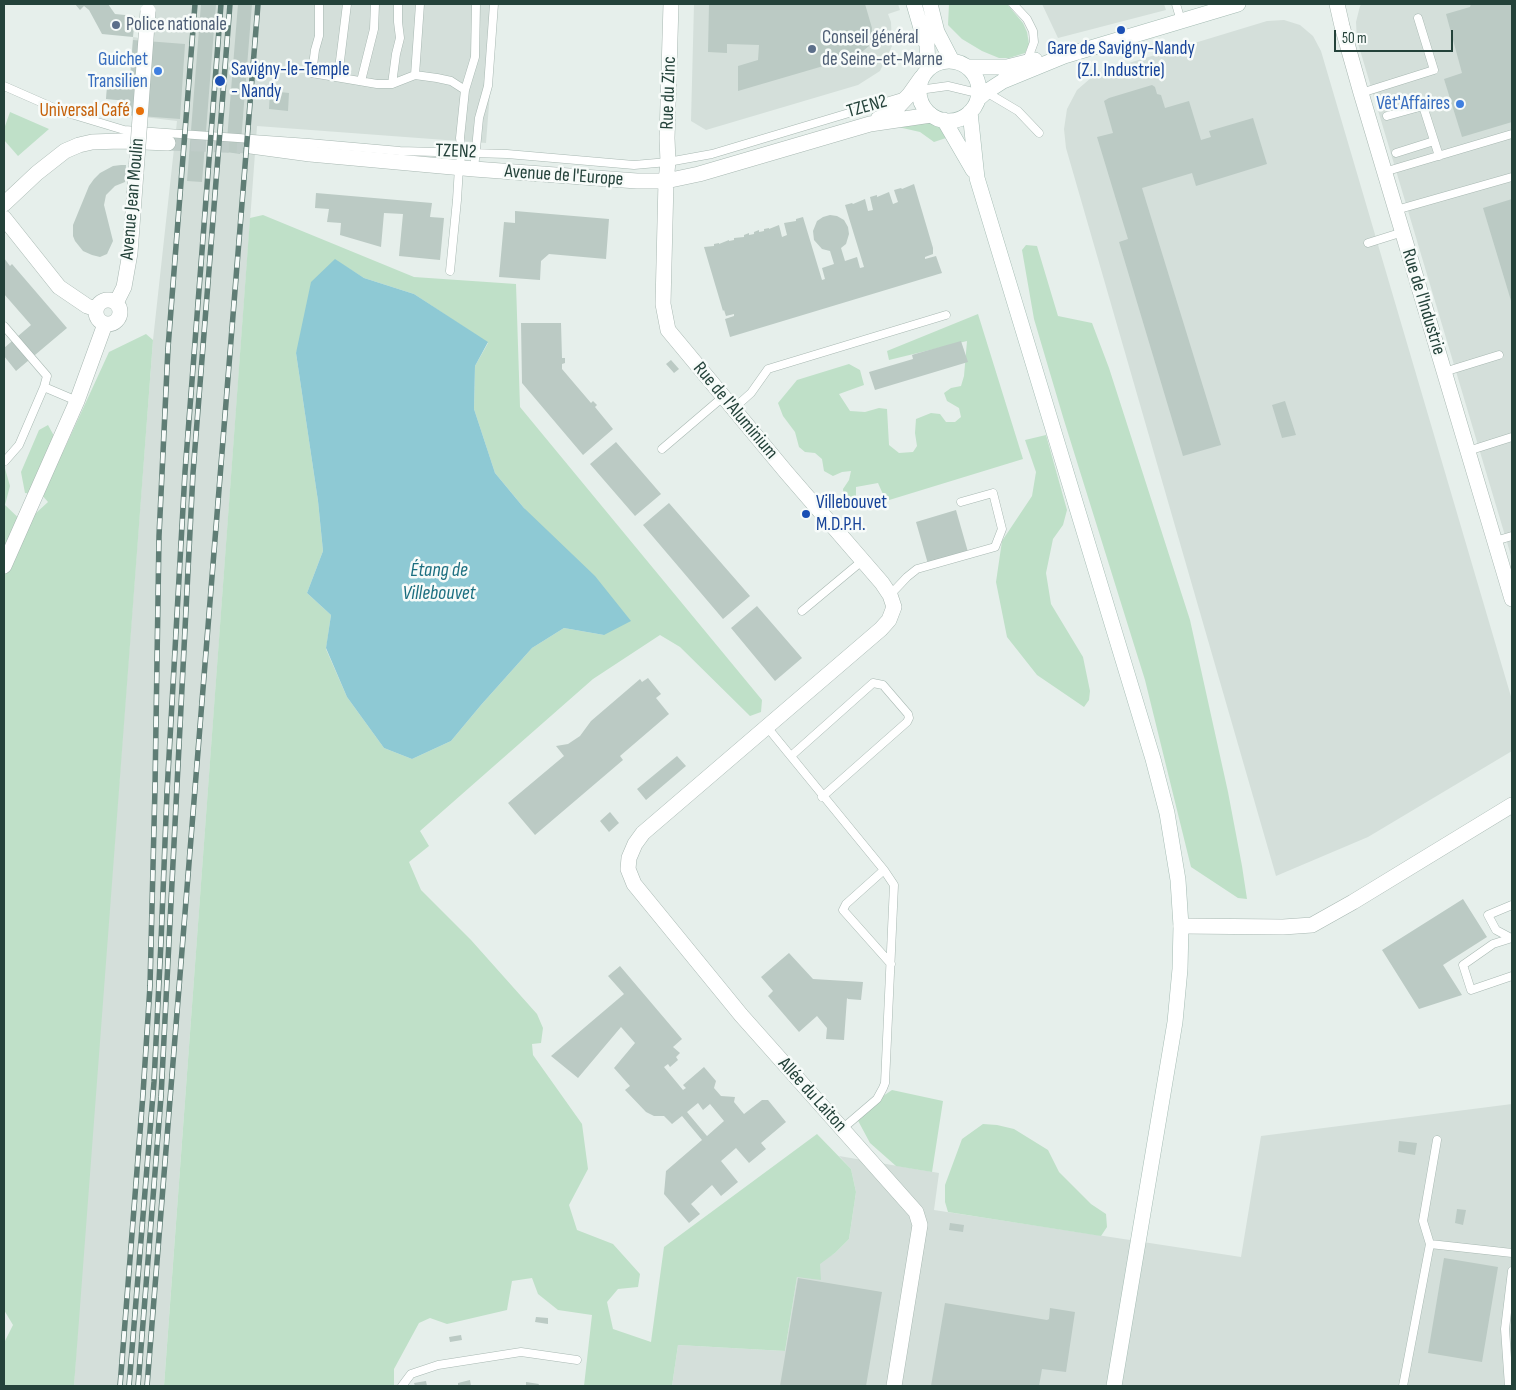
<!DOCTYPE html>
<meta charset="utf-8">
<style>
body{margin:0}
#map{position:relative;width:1516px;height:1390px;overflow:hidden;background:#e6efeb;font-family:"Sofia Sans Condensed",sans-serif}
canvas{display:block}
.frame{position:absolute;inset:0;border:5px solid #24423a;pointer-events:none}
.scale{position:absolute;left:1334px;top:30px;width:119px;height:22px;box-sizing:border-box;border:2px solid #24423a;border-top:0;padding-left:6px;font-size:15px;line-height:18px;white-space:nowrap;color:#24423a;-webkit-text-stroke:4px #f7fbf9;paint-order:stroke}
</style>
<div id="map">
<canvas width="1516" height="1390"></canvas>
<div class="frame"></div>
<div class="scale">50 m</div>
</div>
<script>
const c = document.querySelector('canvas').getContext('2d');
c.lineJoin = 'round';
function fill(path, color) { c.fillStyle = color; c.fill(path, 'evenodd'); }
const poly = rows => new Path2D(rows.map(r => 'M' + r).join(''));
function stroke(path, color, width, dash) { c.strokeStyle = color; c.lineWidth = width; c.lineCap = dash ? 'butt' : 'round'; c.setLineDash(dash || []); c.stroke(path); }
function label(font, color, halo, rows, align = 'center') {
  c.font = font + ' "Sofia Sans Condensed",sans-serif'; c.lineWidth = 5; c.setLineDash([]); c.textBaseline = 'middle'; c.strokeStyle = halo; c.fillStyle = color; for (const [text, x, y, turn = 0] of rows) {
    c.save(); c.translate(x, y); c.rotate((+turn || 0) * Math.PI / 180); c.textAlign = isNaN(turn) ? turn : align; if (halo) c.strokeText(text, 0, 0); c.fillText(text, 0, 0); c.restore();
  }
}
const built = poly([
 [143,4,184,5,185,4,497,4,486,143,257,126,164,1386,74,1386,80,1291,153,340,177,121,127,115,129,101,106,99,108,76,130,78,133,37,140,38],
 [694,4,898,4,900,10,888,14,891,22,892,46,880,71,858,85,706,130,691,121],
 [1042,4,1164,4,1166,10,1058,38],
 [1362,4,1512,4,1512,559,1357,40,1356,22,1360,6],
 [1284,20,1300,25,1313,36,1321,51,1512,700,1512,751,1368,837,1276,876,1066,148,1064,129,1067,109,1077,90,1092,77,1109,69,1267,21],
 [1512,1104,1512,1386,672,1386,678,1345,785,1351,797,1277,835,1253,849,1239,856,1192,851,1169,839,1156,939,1173,934,1210,1241,1257,1261,1136]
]);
const green = poly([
 [949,4,1007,4,1023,23,1027,32,1029,44,1025,53,1009,58,999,58,982,51,962,39,948,25],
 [10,112,49,129,18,156,4,140,4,129],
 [925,121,937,124,946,131,949,137,934,142,920,132,898,127],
 [263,215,414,277,516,284,520,407,762,700,761,712,750,716,680,647,660,635,593,679,420,831,429,846,409,862,421,890,471,940,537,1014,543,1028,541,1043,532,1044,533,1055,582,1124,588,1169,569,1205,577,1230,613,1244,640,1274,638,1287,618,1289,607,1302,613,1329,651,1342,664,1247,817,1134,851,1169,856,1192,849,1239,835,1253,820,1264,821,1280,797,1277,785,1351,678,1345,672,1386,584,1386,592,1315,558,1310,538,1294,532,1278,512,1281,507,1310,447,1324,430,1318,419,1323,394,1369,394,1386,164,1386,250,218],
 [335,260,364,278,414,294,488,343,475,366,474,409,495,473,524,508,604,635,564,628,532,648,481,705,451,741,412,759,384,748,347,697,326,649,331,615,307,593,323,551,318,501,296,353],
 [1026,245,1037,246,1058,316,1092,323,1109,368,1190,620,1228,792,1242,866,1247,899,1238,898,1191,867,1145,680,1063,417,1034,319,1022,250],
 [978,314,1023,459,886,501,878,483,856,487,856,505,845,506,843,489,849,480,851,471,842,472,833,476,824,471,822,459,815,453,805,452,799,447,795,432,783,416,778,403,797,380,849,364,860,370,864,385,839,394,850,411,865,412,879,408,887,409,889,445,899,453,913,452,917,446,915,433,916,419,931,413,940,414,946,422,955,422,961,417,959,408,947,401,944,393,951,388,961,386,964,376,967,341,889,360,887,351],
 [146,334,153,340,74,1386,4,1386,4,1343,13,1325,4,1310,4,599,5,596,4,595,4,465,10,486,5,505,27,526,36,513,48,502,41,494,25,493,21,472,39,430,48,425,63,452,109,352],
 [1046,435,1067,510,1063,525,1053,539,1046,573,1051,604,1083,657,1090,691,1089,700,1084,707,1037,675,1007,637,996,582,1002,541,1032,496,1036,472,1025,440],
 [892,1090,943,1101,932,1172,896,1166,870,1143,855,1115],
 [983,1124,997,1125,1014,1129,1048,1150,1059,1172,1091,1204,1106,1214,1107,1227,1101,1236,948,1212,945,1202,945,1185,962,1139]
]);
const water = poly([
 [335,259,364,278,414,294,488,342,475,366,474,409,495,473,524,508,595,576,631,621,604,635,564,628,532,648,481,705,451,741,412,759,384,748,347,697,326,648,331,615,307,593,323,551,318,501,296,353,311,282]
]);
const building = poly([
 [75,4,108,4,115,14,135,16,133,37,102,34,89,10,84,6,80,10],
 [201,4,216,4,202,182,187,181],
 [238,4,252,4,240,154,226,152],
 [709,4,865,4,872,28,872,38,869,46,858,55,848,57,837,56,837,62,738,91,738,66,758,60,759,45,727,44,727,53,708,52],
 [1471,4,1512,4,1512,122,1462,137,1444,79,1462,73,1446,14,1470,7],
 [133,40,185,44,180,119,127,115,129,101,106,99,108,76,130,78],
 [1152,85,1155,87,1157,94,1161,95,1165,108,1189,101,1201,140,1211,137,1209,131,1253,118,1267,164,1196,186,1192,173,1142,188,1221,445,1183,456,1119,242,1128,239,1097,137,1113,133,1104,101,1109,98],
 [270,91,289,93,288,111,269,109],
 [121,165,126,165,125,182,115,186,106,195,104,205,113,241,107,254,100,257,92,255,83,251,75,241,73,236,73,225,89,186,94,179,100,173,113,166],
 [914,184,933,248,933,254,925,257,925,259,936,256,942,273,730,337,725,319,734,316,734,314,726,316,724,310,723,311,704,247,714,246,714,244,719,243,719,244,729,240,729,241,734,240,734,238,744,237,744,235,749,233,749,235,754,234,754,232,759,230,759,232,764,231,764,229,769,228,769,229,779,225,782,237,787,235,784,223,796,221,796,219,803,217,822,280,825,279,822,268,834,264,830,251,822,249,814,240,813,231,817,221,823,217,830,215,837,216,844,220,848,227,849,234,846,244,841,248,845,261,857,257,860,268,864,267,845,205,852,203,853,204,865,199,868,211,873,210,870,197,877,195,877,197,889,192,893,204,898,202,894,190,901,188,902,189],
 [316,193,432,203,430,217,444,218,440,260,399,256,403,214,384,213,381,247,340,235,341,223,327,222,329,209,315,208],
 [1512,199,1512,304,1483,208],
 [515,211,609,219,606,259,549,254,541,261,540,280,499,277,504,222,515,223],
 [4,258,10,266,12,264,67,328,16,371,4,356,4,348,31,325,4,294],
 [521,323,561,323,562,358,565,358,565,363,562,364,562,369,591,403,593,401,597,405,595,407,613,429,583,455,522,383],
 [961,341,968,362,875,390,869,372,913,359,912,355,915,354],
 [671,360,679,369,674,373,666,364],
 [1285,401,1296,435,1282,438,1272,405],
 [616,442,661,494,635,516,590,464],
 [669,503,750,596,723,619,643,525],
 [956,510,968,552,928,564,916,522],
 [757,606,802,658,775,681,731,628],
 [648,678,661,694,656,698,669,714,620,756,623,760,535,835,508,803,564,756,556,746,568,744,580,736,591,721,640,679,642,682],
 [677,756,686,766,646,800,637,789],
 [610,812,619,823,609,832,600,821],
 [1463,899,1487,937,1443,965,1462,995,1419,1009,1382,950],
 [789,953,813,979,863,982,861,1000,848,999,847,998,844,1040,826,1039,827,1028,817,1016,799,1032,768,996,773,991,761,977],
 [620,966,682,1039,673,1047,680,1053,676,1057,678,1060,670,1067,668,1064,664,1067,683,1090,686,1088,683,1085,704,1067,716,1081,714,1088,721,1096,735,1097,734,1102,744,1114,762,1100,768,1100,786,1122,761,1143,766,1149,749,1163,736,1148,721,1161,738,1182,721,1196,712,1185,691,1204,700,1214,689,1223,664,1194,666,1171,702,1140,682,1116,672,1124,664,1116,654,1116,646,1112,625,1090,630,1086,614,1068,635,1043,621,1027,578,1078,551,1056,624,994,608,976],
 [698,1103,703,1110,710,1104,724,1121,707,1136,687,1112],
 [1399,1141,1417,1143,1415,1155,1398,1152],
 [1457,1209,1466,1210,1463,1225,1455,1223],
 [950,1223,964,1225,963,1232,949,1230],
 [1444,1258,1498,1267,1482,1362,1428,1353],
 [798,1278,882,1292,866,1386,780,1386],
 [945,1303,1047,1320,1049,1319,1050,1308,1075,1312,1066,1372,1042,1369,1039,1386,931,1386],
 [536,1317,548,1318,548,1324,535,1322],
 [461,1335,462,1340,450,1342,449,1337],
 [470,1380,471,1386,458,1386,458,1383],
 [426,1381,427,1386,415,1386,414,1383],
 [526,1382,539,1384,538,1386,526,1386]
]);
const streetTunnel = poly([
 [168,143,251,146]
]);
const lane = poly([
 [319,4,319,36,315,50,312,73,377,84,392,84,415,75,437,78,451,81,465,90],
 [1013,4,1027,19,1033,31,1034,42,1027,61],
 [1176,4,1181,21],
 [415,75,420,4],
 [338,77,347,4],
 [361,81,374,29,375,4],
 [392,84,396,54,400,38,398,22,398,4],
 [4,86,61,111,124,130,309,143,400,151,507,154,634,165,668,162,712,154,909,95,919,90,948,86,973,92,979,91,986,92,1018,111,1039,133],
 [1361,93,1434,70,1418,18],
 [1387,116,1423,106,1439,156],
 [1396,153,1434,141],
 [474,169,479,118,488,86,494,4],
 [1384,172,1512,134],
 [1396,210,1512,177],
 [1368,243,1403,232],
 [450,271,457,200,459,167,462,153,460,138,465,90,475,57,476,4],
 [4,326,47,376,44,387,19,445,5,461],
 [1444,372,1499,355],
 [44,387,77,401],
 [733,409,751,393,768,369,946,315],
 [662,449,723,397],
 [1468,451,1512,437],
 [1495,541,1512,536],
 [890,595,907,577,917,569,995,547,1002,529,993,493,961,502],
 [802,611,862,561],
 [767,727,884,870,894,885,885,1083,883,1088,877,1099,842,1129],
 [791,756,873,683,883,685,908,714,909,718,907,722,822,797],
 [884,870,846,904,843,910,891,964],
 [1511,938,1496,930,1488,915,1512,905],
 [1512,938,1493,944,1463,965,1471,990,1512,976],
 [1430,1244,1512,1253],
 [402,1386,411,1374,438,1365,521,1352,577,1360],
 [1403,1386,1430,1244,1423,1221,1437,1140],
 [1509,1386,1505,1329,1512,1271]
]);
const street = poly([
 [671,4,667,138,668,162,666,181,663,304,668,330,786,472,882,583,890,595,894,607,889,620,881,629,643,833,635,844,629,858,628,869,634,884,741,1015,916,1212,920,1225,894,1386],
 [1337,4,1342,26,1361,93,1512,599],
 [878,119,894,111,909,95,921,78],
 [251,146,310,154,474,169,637,181,666,181,699,174,870,124,931,115],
 [4,204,37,173,65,151,79,145,92,142,120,141,168,143],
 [4,218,59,287,87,306,96,309],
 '96 312a12 12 0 1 1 24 0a12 12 0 1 1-24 0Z',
 [116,303,124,287,130,253,136,172],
 [4,566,77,401,105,324],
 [1181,926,1283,927,1312,925,1353,902,1512,805]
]);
const secondary = poly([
 [914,4,923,35,927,45,928,69],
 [930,4,937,32,952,61],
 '919 91a30 30 0 1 1 60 0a30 30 0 1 1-60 0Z',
 [968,67,1007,67,1035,60],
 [978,99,986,92,1003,81,1064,56,1238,4],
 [970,112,977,178,1153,759,1167,813,1178,880,1181,926,1180,969,1175,1022,1114,1386],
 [944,120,973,170]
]);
const rail = poly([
 [120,1386,143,1094,150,986,155,787,159,536,168,348,195,4],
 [129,1386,154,1082,161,942,167,792,185,472,221,4],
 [138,1386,161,1097,193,473,230,4],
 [147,1386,258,4]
]);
const streetBridge = poly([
 [136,172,148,11]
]);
const markers = [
 [116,25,5,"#5c6f8a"],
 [1121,30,5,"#1a4fb4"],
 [812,49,5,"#5c6f8a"],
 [158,71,5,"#3f7fe0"],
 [220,81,6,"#1a4fb4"],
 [1460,104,5,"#3f7fe0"],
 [140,111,5,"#e8710a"],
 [806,514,5,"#1a4fb4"]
];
const serviceNames = [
 ["Police nationale",126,25],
 ["Conseil général",822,38],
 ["de Seine-et-Marne",822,60]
];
const transitNames = [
 ["Gare de Savigny-Nandy",1121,49,"center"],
 ["(Z.I. Industrie)",1121,71,"center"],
 ["Savigny-le-Temple",231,70],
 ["- Nandy",231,92],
 ["Villebouvet",816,503],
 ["M.D.P.H.",816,525]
];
const shopNames = [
 ["Guichet",148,60],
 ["Transilien",148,82],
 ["Vêt'Affaires",1450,104]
];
const streetNames = [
 ["Rue du Zinc",669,93,-88],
 ["TZEN2",867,107,-16],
 ["TZEN2",456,152,2],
 ["Avenue de l'Europe",564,176,4],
 ["Avenue Jean Moulin",133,199,-85],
 ["Rue de l'Industrie",1423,302,73],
 ["Rue de l'Aluminium",735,411,50],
 ["Allée du Laiton",812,1095,48]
];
const foodNames = [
 ["Universal Café",130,111]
];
const waterNames = [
 ["Étang de",439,571],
 ["Villebouvet",439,594]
];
fill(built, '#d4dfda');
fill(green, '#bfe0c8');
fill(water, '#8ec9d4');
fill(building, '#bbcac4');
stroke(streetTunnel, '#bfccc8', 15, [15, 8]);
stroke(lane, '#a8b8b2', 9);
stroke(street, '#a8b8b2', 16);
stroke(secondary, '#a4bbb3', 16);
stroke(lane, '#fff', 8);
stroke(street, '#fff', 15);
stroke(secondary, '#fff', 15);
stroke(rail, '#5f7d75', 5.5);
stroke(rail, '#f7fbf9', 4, [11]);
stroke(streetBridge, '#a8b8b2', 16, []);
stroke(streetBridge, '#fff', 15);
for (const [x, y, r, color] of markers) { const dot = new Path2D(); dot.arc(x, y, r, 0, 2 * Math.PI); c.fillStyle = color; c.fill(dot); stroke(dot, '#f7fbf9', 2); }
label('19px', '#4e5e75', '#f7fbf9', serviceNames, 'left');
label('19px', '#164399', '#f7fbf9', transitNames, 'left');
label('19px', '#366cbe', '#f7fbf9', shopNames, 'right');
label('19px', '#24423a', '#f7fbf9', streetNames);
label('19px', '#c56008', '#f7fbf9', foodNames, 'right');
label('italic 20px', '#1c6f80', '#f7fbf9', waterNames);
</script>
